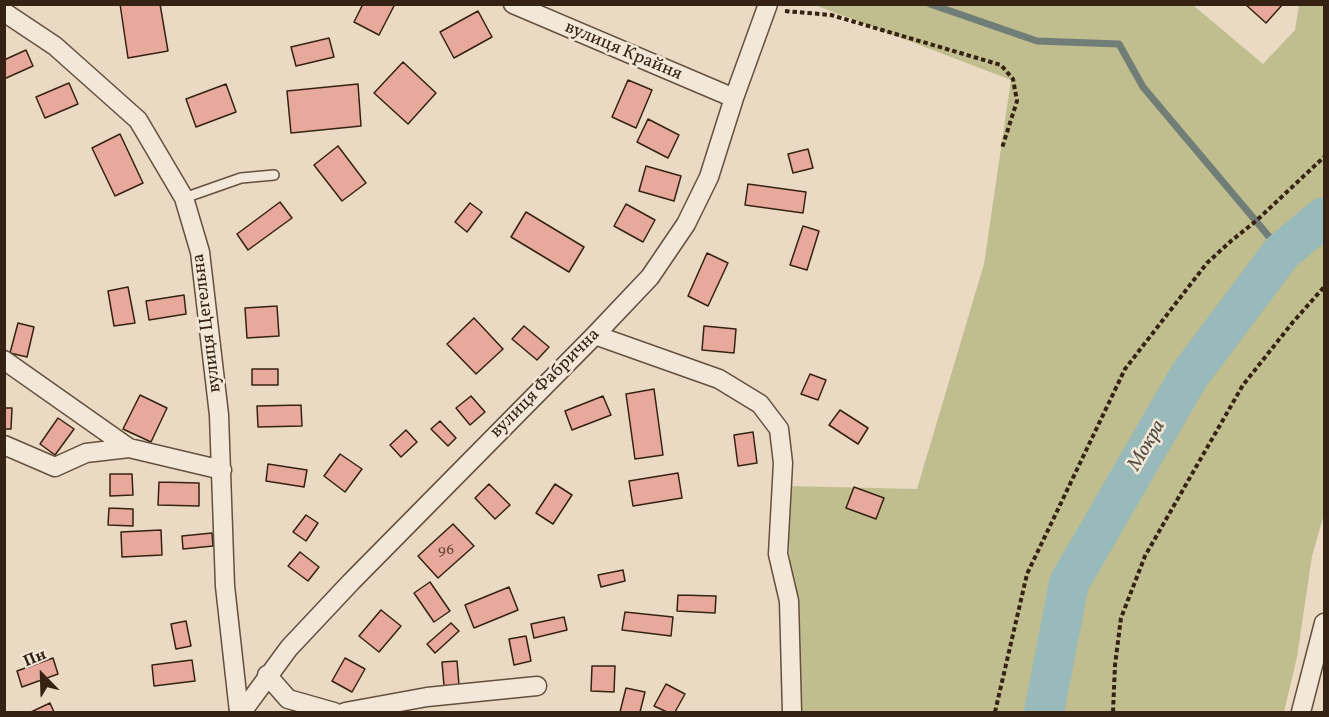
<!DOCTYPE html>
<meta charset="utf-8">
<style>
body{margin:0}
#map{position:relative;width:1329px;height:717px;overflow:hidden;background:#ebdac3;font-family:Vollkorn,serif}
canvas{display:block}
.frame{position:absolute;inset:0;border:6px solid #362212;pointer-events:none}
.north{position:absolute;left:12px;top:645px;width:60px;height:60px;-webkit-text-stroke:4px #f2e7d8;paint-order:stroke;rotate:337deg;font-size:16px;font-weight:700;line-height:24px;text-align:center;color:#362212}
.north::after{content:'';display:block;margin:auto;width:21px;height:27px;background:#362212;clip-path:polygon(50% 0,100% 100%,50% 72%,0 100%)}
</style>
<div id="map">
<canvas width="1329" height="717"></canvas>
<div class="frame"></div>
<div class="north">Пн</div>
</div>
<script>
const c = document.querySelector('canvas').getContext('2d');
c.lineJoin = 'round';
function fill(path, color) { c.fillStyle = color; c.fill(path, 'evenodd'); }
const poly = rows => new Path2D(rows.map(r => 'M' + r).join(''));
function stroke(path, color, width, dash) { c.strokeStyle = color; c.lineWidth = width; c.lineCap = dash ? 'butt' : 'round'; c.setLineDash(dash || []); c.stroke(path); }
function label(font, color, halo, rows, align = 'center') {
  c.font = font + ' Vollkorn,serif'; c.lineWidth = 5; c.setLineDash([]); c.textBaseline = 'middle'; c.strokeStyle = halo; c.fillStyle = color; for (const [text, x, y, turn = 0] of rows) {
    c.save(); c.translate(x, y); c.rotate((+turn || 0) * Math.PI / 180); c.textAlign = isNaN(turn) ? turn : align; if (halo) c.strokeText(text, 0, 0); c.fillText(text, 0, 0); c.restore();
  }
}
const green = poly([
 [815,5,1193,5,1263,64,1295,30,1299,5,1324,5,1324,514,1312,556,1297,657,1284,712,795,712,787,486,917,489,984,264,1011,80]
]);
const stream = poly([
 [930,4,1037,41,1119,44,1143,87,1282,252]
]);
const river = poly([
 [1044,712,1069,583,1189,376,1282,252,1324,217]
]);
const building = poly([
 [120,4,160,4,168,51,128,58,120,4],
 [363,4,395,4,379,35,354,22,363,4],
 [1245,4,1283,4,1266,23,1245,4],
 [478,11,492,37,454,58,440,32,478,11],
 [329,38,334,57,296,66,291,47,329,38],
 [26,50,33,66,4,79,4,60,26,50],
 [403,62,436,93,408,124,374,93,403,62],
 [628,80,652,90,636,128,612,117,628,80],
 [69,83,78,104,45,118,36,97,69,83],
 [226,84,236,112,196,127,186,99,226,84],
 [358,84,361,126,291,133,287,91,358,84],
 [648,119,679,135,668,158,637,142,648,119],
 [120,134,143,183,115,196,92,148,120,134],
 [338,146,366,183,342,201,314,165,338,146],
 [808,149,813,168,793,173,788,154,808,149],
 [646,166,681,176,674,201,639,191,646,166],
 [748,184,806,192,803,213,745,205,748,184],
 [280,202,292,218,248,250,237,234,280,202],
 [470,203,482,212,467,232,455,222,470,203],
 [626,204,655,220,643,242,614,226,626,204],
 [526,212,584,247,569,272,511,237,526,212],
 [803,226,819,231,807,270,790,265,803,226],
 [707,253,728,263,708,306,688,296,707,253],
 [128,287,135,323,114,326,108,291,128,287],
 [184,295,186,314,149,320,146,301,184,295],
 [277,306,279,336,247,338,245,308,277,306],
 [474,318,503,349,476,374,447,344,474,318],
 [18,323,34,327,27,357,10,353,18,323],
 [524,326,549,347,537,360,512,339,524,326],
 [704,326,736,329,734,353,702,350,704,326],
 [252,369,278,369,278,385,252,385,252,369],
 [810,374,826,380,818,400,801,394,810,374],
 [654,389,663,455,635,459,626,394,654,389],
 [140,395,167,408,151,442,123,429,140,395],
 [471,396,485,412,470,425,456,408,471,396],
 [603,396,611,415,572,430,565,411,603,396],
 [301,405,302,426,258,427,257,406,301,405],
 [4,408,12,408,11,429,4,429,4,408],
 [840,410,868,428,858,444,829,425,840,410],
 [58,418,74,429,55,455,40,444,58,418],
 [440,421,456,438,448,446,431,429,440,421],
 [406,430,417,442,401,457,390,445,406,430],
 [753,432,757,463,738,466,734,435,753,432],
 [340,454,362,469,345,492,324,476,340,454],
 [268,464,307,470,304,487,266,481,268,464],
 [678,473,682,498,633,506,629,481,678,473],
 [110,474,132,474,133,495,110,496,110,474],
 [159,482,199,483,199,506,158,505,159,482],
 [489,484,510,505,495,519,475,498,489,484],
 [555,484,572,495,553,524,536,513,555,484],
 [854,487,884,498,876,519,846,508,854,487],
 [109,508,133,509,133,526,108,525,109,508],
 [306,515,318,523,306,541,293,532,306,515],
 [453,524,474,546,438,578,418,556,453,524],
 [161,530,162,555,122,557,121,532,161,530],
 [212,533,213,546,183,549,182,536,212,533],
 [300,552,319,567,308,581,288,566,300,552],
 [623,570,625,581,601,587,598,575,623,570],
 [430,582,450,611,434,622,414,593,430,582],
 [509,587,518,610,474,628,465,605,509,587],
 [678,595,716,596,715,613,677,611,678,595],
 [381,610,401,626,379,652,359,636,381,610],
 [625,612,673,617,671,636,622,630,625,612],
 [564,617,567,630,534,638,531,624,564,617],
 [186,621,191,646,176,649,171,624,186,621],
 [451,623,459,631,435,653,427,644,451,623],
 [526,636,531,661,514,665,509,639,526,636],
 [53,658,58,674,22,687,17,671,53,658],
 [345,658,365,669,352,692,332,681,345,658],
 [192,660,195,681,154,686,152,665,192,660],
 [457,661,459,685,444,686,442,662,457,661],
 [592,666,615,666,614,692,591,691,592,666],
 [666,684,685,694,675,712,667,712,654,706,666,684],
 [626,688,645,692,640,712,620,712,626,688],
 [50,703,54,712,31,712,50,703]
]);
const path = poly([
 [785,11,831,15,1001,65,1013,79,1017,101,1002,148],
 [995,712,1027,574,1125,369,1207,263,1231,241,1256,221,1324,157],
 [1113,712,1115,665,1121,618,1145,556,1243,385,1293,322,1324,287]
]);
const lane = poly([
 [184,198,241,178,274,175]
]);
const street = poly([
 [513,4,734,98],
 [4,12,55,46,138,120,184,198,200,252,219,415,225,586,239,712],
 [595,335,719,379,760,404,779,429,783,463,778,554,789,601,792,712],
 [4,360,129,448,222,470],
 [4,445,55,467,86,453,129,448],
 [267,675,288,699,334,712],
 [242,712,289,648,351,582,595,335,650,277,686,224,709,177,734,98,768,4],
 [345,712,427,697,537,686],
 [1301,712,1324,623]
]);
const numberNames = [
 ["96",446,551]
];
const streetNames = [
 ["вулиця Крайня",623,52,23],
 ["вулиця Цегельна",208,323,-97],
 ["вулиця Фабрична",546,384,-45]
];
const waterNames = [
 ["Мокра",1148,446,-60]
];
fill(green, '#c0bd8e');
stroke(stream, '#717d77', 7);
stroke(river, '#99baba', 40);
fill(building, '#e6a99c');
stroke(building, '#362212', 1.5);
stroke(lane, '#63503e', 12);
stroke(street, '#63503e', 21);
stroke(path, '#362212', 4, [4.5, 3]);
stroke(lane, '#f2e7d8', 9);
stroke(street, '#f2e7d8', 18);
label('15px', '#624434', null, numberNames);
label('18px', '#362212', '#f2e7d8', streetNames);
label('italic 20px', '#545044', '#f2e7d8', waterNames);
</script>
